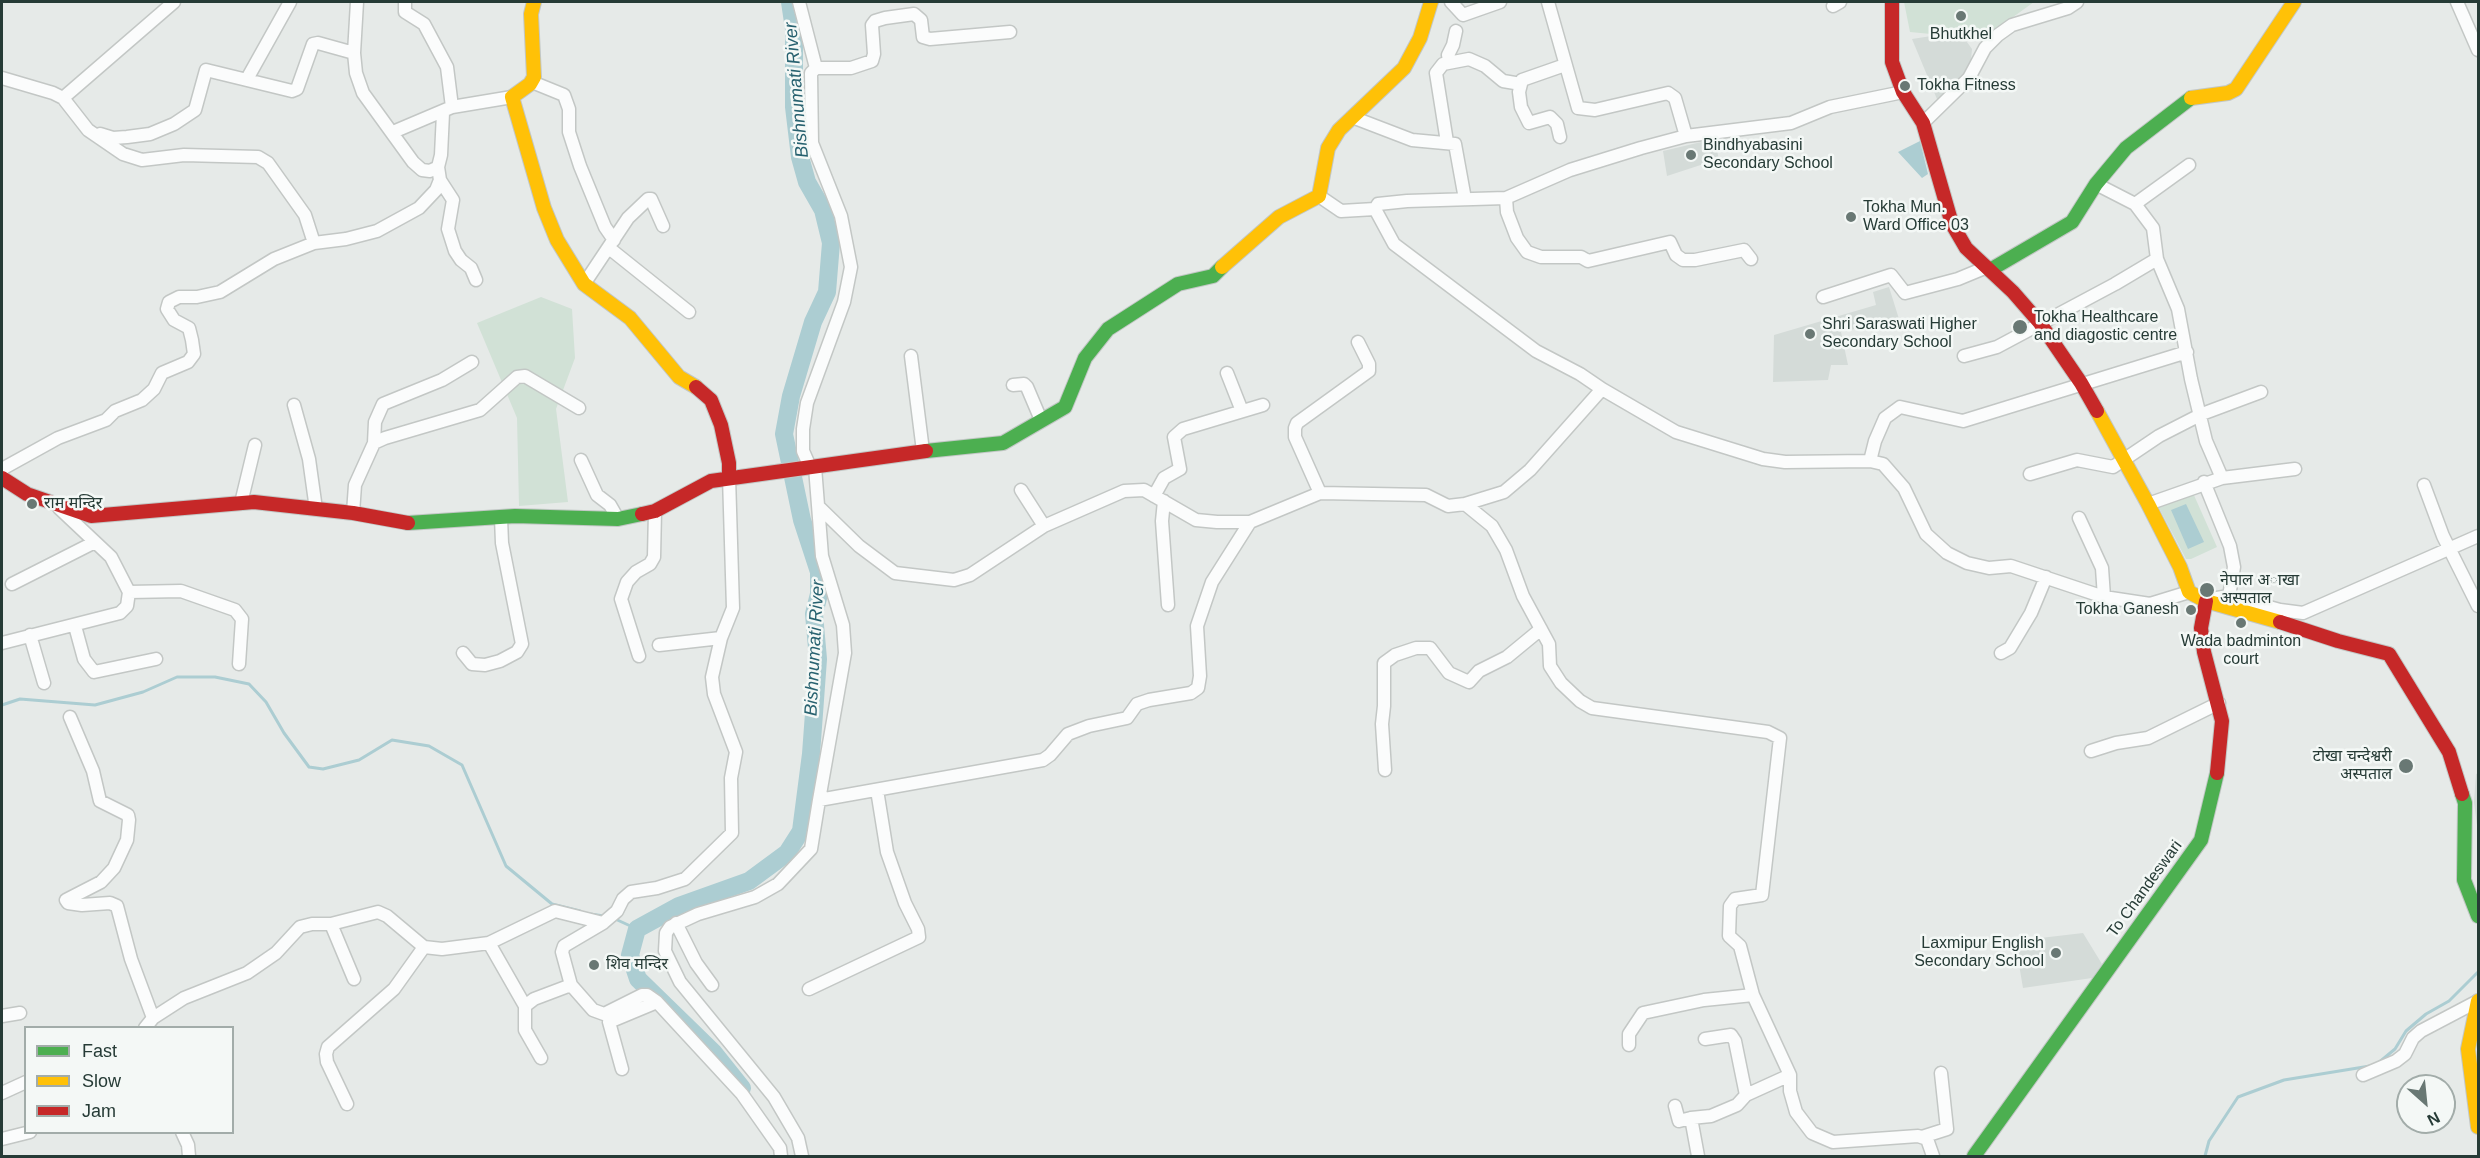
<!DOCTYPE html>
<meta charset="utf-8">
<style>
body{margin:0}
#map{position:relative;width:2480px;height:1158px;overflow:hidden;background:#e6eae8;font-family:Helvetica,sans-serif}
canvas{display:block}
.frame{position:absolute;inset:0;border:3px solid #263b36;pointer-events:none}
.legend{position:absolute;left:24px;top:1026px;width:210px;height:108px;box-sizing:border-box;background:#f4f8f6;border:2px solid #a2aca9;margin:0;padding:8px 10px;list-style:none;font-size:18px;color:#263b36}
.legend li{display:flex;align-items:center;gap:12px;height:30px}
.legend b{width:30px;border:2px solid #a2aca9}
.north{position:absolute;left:2396px;top:1074px;width:60px;height:60px;box-sizing:border-box;background:#f4f8f6;border:2px solid #a2aca9;border-radius:50%;rotate:153deg;font-size:16px;font-weight:700;line-height:24px;text-align:center;color:#263b36}
.north::after{content:'';display:block;margin:auto;width:21px;height:27px;background:#697874;clip-path:polygon(50% 0,100% 100%,50% 72%,0 100%)}
</style>
<div id="map">
<canvas width="2480" height="1158"></canvas>
<div class="frame"></div>
<ul class="legend">
<li><b style="height:8px;background:#4caf50"></b>Fast</li>
<li><b style="height:8px;background:#ffc107"></b>Slow</li>
<li><b style="height:8px;background:#c62828"></b>Jam</li>
</ul>
<div class="north">N</div>
</div>
<script>
const c = document.querySelector('canvas').getContext('2d');
c.lineJoin = 'round';
function fill(path, color) { c.fillStyle = color; c.fill(path, 'evenodd'); }
const poly = rows => new Path2D(rows.map(r => 'M' + r).join(''));
function stroke(path, color, width, dash) { c.strokeStyle = color; c.lineWidth = width; c.lineCap = dash ? 'butt' : 'round'; c.setLineDash(dash || []); c.stroke(path); }
function label(font, color, halo, rows, align = 'center') {
  c.font = font + ' Helvetica,"Noto Sans Devanagari",sans-serif'; c.lineWidth = 5; c.setLineDash([]); c.textBaseline = 'middle'; c.strokeStyle = halo; c.fillStyle = color; for (const [text, x, y, turn = 0] of rows) {
    c.save(); c.translate(x, y); c.rotate((+turn || 0) * Math.PI / 180); c.textAlign = isNaN(turn) ? turn : align; if (halo) c.strokeText(text, 0, 0); c.fillText(text, 0, 0); c.restore();
  }
}
const built = poly([
 [1951,33,1964,38,1972,49,1971,60,1963,80,1939,104,1912,39],
 [1714,139,1719,159,1667,176,1663,151],
 [1889,287,1899,319,1841,332,1848,365,1831,365,1828,380,1773,382,1774,335,1876,305,1873,292],
 [2478,773,2478,833,2474,802,2476,774],
 [2083,933,2102,964,2092,978,2023,988,2015,941]
]);
const green = poly([
 [1904,2,2034,2,1995,30,1973,38,1910,32],
 [541,297,572,309,575,358,556,409,568,502,519,506,517,418,477,323],
 [2193,493,2217,547,2191,559,2186,559,2157,504]
]);
const water = poly([
 [1920,141,1928,174,1922,178,1898,152],
 [2186,504,2204,542,2188,549,2171,510]
]);
const stream = poly([
 [2,705,20,699,95,705,143,692,177,677,215,677,249,684,266,702,284,733,309,767,323,769,359,760,392,740,429,746,462,765,506,866,552,904,580,911],
 [590,914,604,916],
 [613,918,637,929],
 [2377,1064,2395,1049,2406,1031,2426,1014,2449,1001,2478,972],
 [2205,1156,2209,1141,2238,1097,2284,1080,2370,1066]
]);
const river = poly([
 [742,1088,714,1053,638,979,630,955,637,929,679,906,749,881,787,853,801,831,811,754,818,659,814,614,819,594,819,572,802,520,784,434,791,396,813,322,827,292,831,243,823,210,807,182,800,157,794,107,794,29,790,2]
]);
const street = poly([
 [357,2,354,53,356,73,363,93,413,162,422,170,430,171,438,167,441,155,443,113],
 [405,2,405,12,424,24,447,67,452,107],
 [799,2,816,68],
 [1451,2,1463,15,1500,2],
 [1548,2,1578,108,1595,110,1668,93,1675,98,1686,136],
 [2457,2,2478,50],
 [1833,6,1840,2],
 [1449,62,1448,55,1453,45,1456,31],
 [2,78,53,93,63,98,88,130,123,154,142,160,184,155,258,157,268,163,305,215,314,243],
 [247,79,290,2],
 [532,82,564,95,569,109,569,132,580,166,605,227,614,240],
 [63,98,174,2],
 [1352,117,1412,140,1455,144,1465,199],
 [1923,123,1969,78,1985,48,1998,35,2012,25,2068,8,2077,2],
 [393,132,452,107,512,97],
 [100,134,113,138,127,137,150,134,174,124,195,110,206,70,292,91,297,89,313,44,318,43,354,53],
 [1560,137,1557,124,1550,117,1529,123,1521,107,1519,92,1522,80,1565,65],
 [1447,142,1436,73,1443,64,1469,59,1485,66,1503,81,1521,84],
 [440,180,453,200,448,229,455,251,461,260,471,268,476,280],
 [2096,184,2135,204,2153,228,2157,259,2178,309,2191,379,2206,441,2222,478],
 [1319,196,1341,211,1375,209,1378,204,1407,201,1506,198,1570,170,1641,148,1686,136,1791,123,1830,107,1903,92],
 [1506,198,1507,212,1517,238,1527,252,1541,257,1581,257,1588,261,1670,242,1676,255,1683,260,1695,260,1744,250,1751,259],
 [2135,204,2189,165],
 [1375,209,1394,244,1536,351,1580,374,1602,389],
 [609,248,689,312],
 [584,284,628,218,648,199,651,199,663,226],
 [1823,297,1891,275,1905,293,1958,279,1987,267],
 [911,356,923,451],
 [1964,356,1997,347,2115,284,2157,259],
 [1227,373,1242,411],
 [1013,385,1024,384,1027,387,1041,420],
 [294,405,309,459,316,509],
 [374,443,375,422,383,404,442,380,472,362],
 [581,460,597,495,610,505,618,519],
 [1870,461,1875,441,1885,418,1900,407,1963,421,2187,352],
 [810,467,803,451,803,429,807,403,844,302,851,267,841,216,812,143,811,73,816,68,851,68,872,61,874,54,872,25,875,21,885,18,914,14,921,20,923,37,930,39,1010,32],
 [815,467,822,556,843,625,845,653,819,800],
 [2,469,58,438,106,420,115,411,142,400,154,389,162,373,188,362,194,354,192,340,189,328,174,320,167,309,169,302,179,297,197,297,220,292,274,259,314,243,346,239,377,231,419,208,436,190,440,180,438,167],
 [2030,474,2077,460,2113,467,2159,436,2202,414,2261,392],
 [729,477,733,608,721,638,712,677,714,694,736,752,731,778,732,833,685,879,657,888,631,892,623,899,617,911,603,923,564,946,562,952,571,985,593,1010,604,1014,642,995,647,995,657,1002,742,1094,780,1148,781,1156],
 [2204,482,2230,546,2234,567,2229,596],
 [2424,485,2443,536,2478,606],
 [1021,490,1044,526],
 [1320,493,1295,437,1295,428,1297,423,1369,371,1369,364,1358,342],
 [1154,496,1164,478,1180,469,1174,437,1183,429,1263,405],
 [1164,501,1162,521,1168,605],
 [241,503,255,445],
 [1465,504,1492,526,1506,550,1523,596,1549,644,1550,666,1561,683,1580,701,1592,708,1768,732,1780,738,1762,895,1735,899,1730,906,1729,936,1740,946,1753,995,1790,1075,1790,1091,1796,1112,1812,1133,1833,1142,1918,1136,1927,1139,1933,1156],
 [2148,504,2222,478,2295,469],
 [818,506,859,546,895,573,954,580,970,575,1044,526,1124,491,1144,490,1196,520,1217,522,1250,522,1320,493,1426,495,1448,506,1465,504,1504,492,1530,470,1602,389,1676,432,1763,459,1785,462,1870,461,1883,464,1904,488,1926,534,1947,553,1967,563,1989,568,2011,566,2104,597,2150,604,2189,592],
 [353,513,355,485,374,443,385,438,480,410,517,377,525,376,579,408],
 [2079,518,2102,568,2104,597],
 [12,584,95,542],
 [129,592,181,591,235,610,242,619,239,664],
 [2211,599,2229,596,2280,610,2303,613,2478,536],
 [75,626,84,659,94,672,156,659],
 [30,635,44,683],
 [2,643,120,613,127,606,129,592,111,557,59,508],
 [659,645,721,638],
 [463,653,472,664,485,665,500,661,517,652,522,644,502,543,501,518],
 [2001,653,2010,648,2031,613,2046,577],
 [639,656,621,599,627,582,636,572,650,564,654,557,655,511],
 [70,717,93,771,100,801,128,815,129,820,127,840,114,868,101,882,66,900,68,903,82,905,110,903,117,906,131,959,153,1018],
 [2091,751,2116,743,2148,738,2219,703],
 [1385,770,1382,724,1384,706,1384,663,1395,655,1416,648,1430,648,1449,673,1469,682,1479,671,1507,657,1541,629],
 [676,923,696,963,712,985],
 [331,924,354,979],
 [489,943,525,1006,525,1030,541,1058],
 [809,989,919,937,918,929,905,903,887,852,877,790],
 [525,1006,534,999,571,985],
 [2,1016,20,1013],
 [145,1028,153,1018,184,998,247,973,276,953,300,927,312,924,331,924,378,912,387,916,424,947,442,949,489,943,555,911,603,923],
 [1705,1039,1731,1035,1735,1041,1746,1095],
 [1629,1045,1629,1034,1643,1013,1704,1000,1753,995],
 [622,1069,609,1022,657,1002],
 [2363,1075,2396,1061,2405,1054,2413,1038,2421,1031,2478,1001],
 [2,1093,26,1082],
 [347,1104,327,1062,326,1054,328,1047,394,989,424,947],
 [1675,1106,1679,1121,1691,1118],
 [182,1132,188,1145,189,1156],
 [1922,1137,1947,1129,1941,1073],
 [2,1139,30,1132],
 [802,1156,798,1138,774,1097,680,982,665,951,666,933,670,927,698,914,755,897,778,884,811,849,819,800,1043,760,1050,755,1068,734,1089,726,1127,718,1137,704,1149,700,1191,693,1198,688,1200,676,1197,626,1212,582,1250,522],
 [1698,1156,1691,1118,1711,1116,1737,1105,1746,1095,1790,1075]
]);
const fast = poly([
 [1990,270,2072,222,2096,184,2126,148,2191,98],
 [926,451,1003,443,1065,407,1085,358,1108,329,1178,284,1213,276,1222,267],
 [408,523,515,516,618,519,642,514],
 [2462,794,2465,803,2464,880,2478,916],
 [1974,1156,2201,840,2217,773]
]);
const slow = poly([
 [534,2,531,14,534,77,530,84,512,97,544,208,557,240,584,284,630,318,679,377,696,387],
 [2191,98,2228,93,2236,89,2294,2],
 [1222,267,1279,217,1319,196,1328,148,1339,130,1404,68,1420,38,1431,2],
 [2097,411,2148,504,2180,567,2189,592,2206,601,2280,622],
 [2478,1001,2468,1049,2478,1127]
]);
const jam = poly([
 [1892,2,1892,62,1903,92,1923,123,1952,224,1966,248,2013,292,2040,323,2081,383,2097,411],
 [696,387,711,400,721,425,729,463,729,477],
 [2,478,27,494,91,516,254,502,353,513,408,523],
 [642,514,655,511,711,481,926,451],
 [2206,601,2201,628,2204,652,2222,721,2217,773],
 [2280,622,2338,641,2389,654,2449,752,2462,794]
]);
const markers = [
 [1961,16,6,"#697874"],
 [1905,86,6,"#697874"],
 [1691,155,6,"#697874"],
 [1851,217,6,"#697874"],
 [2020,327,8,"#697874"],
 [1810,334,6,"#697874"],
 [32,504,6,"#697874"],
 [2207,590,8,"#697874"],
 [2191,610,6,"#697874"],
 [2241,623,6,"#697874"],
 [2406,766,8,"#697874"],
 [2056,953,6,"#697874"],
 [594,965,6,"#697874"]
];
const poiNames = [
 ["Bhutkhel",1961,35,"center"],
 ["Tokha Fitness",1917,86],
 ["Bindhyabasini",1703,146],
 ["Secondary School",1703,164],
 ["Tokha Mun.",1863,208],
 ["Ward Office 03",1863,226],
 ["Tokha Healthcare",2034,318],
 ["and diagostic centre",2034,336],
 ["Shri Saraswati Higher",1822,325],
 ["Secondary School",1822,343],
 ["राम मन्दिर",44,504],
 ["नेपाल अाखा",2220,581],
 ["अस्पताल",2220,599],
 ["Tokha Ganesh",2179,610,"right"],
 ["Wada badminton",2241,642,"center"],
 ["court",2241,660,"center"],
 ["टोखा चन्देश्वरी",2392,757,"right"],
 ["अस्पताल",2392,775,"right"],
 ["Laxmipur English",2044,944,"right"],
 ["Secondary School",2044,962,"right"],
 ["शिव मन्दिर",606,965]
];
const streetNames = [
 ["To Chandeswari",2145,889,-54]
];
const waterNames = [
 ["Bishnumati River",797,90,-95],
 ["Bishnumati River",815,648,-87]
];
fill(built, '#d4dbd8');
fill(green, '#d1e1d6');
fill(water, '#accdd2');
stroke(stream, '#accdd2', 3);
stroke(river, '#accdd2', 18);
stroke(street, '#c3c7c5', 15);
stroke(fast, '#c2c7c5', 16);
stroke(slow, '#c2c7c5', 16);
stroke(jam, '#c2c7c5', 16);
stroke(street, '#fbfcfc', 12);
stroke(fast, '#4caf50', 14);
stroke(slow, '#ffc107', 14);
stroke(jam, '#c62828', 14);
for (const [x, y, r, color] of markers) { const dot = new Path2D(); dot.arc(x, y, r, 0, 2 * Math.PI); c.fillStyle = color; c.fill(dot); stroke(dot, '#f4f8f6', 2); }
label('16px', '#263b36', '#f4f8f6', poiNames, 'left');
label('16px', '#263b36', '#f4f8f6', streetNames);
label('italic 18px', '#27616f', '#f4f8f6', waterNames);
</script>
